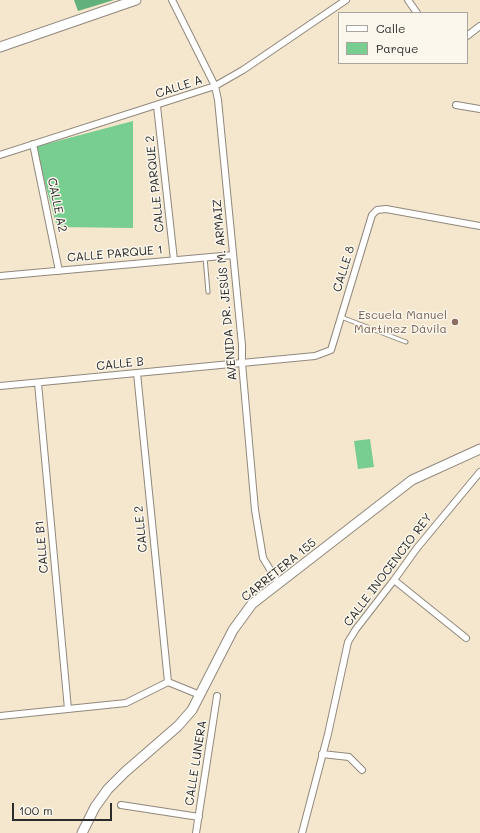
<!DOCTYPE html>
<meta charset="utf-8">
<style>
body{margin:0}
#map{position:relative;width:480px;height:833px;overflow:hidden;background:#f5e6ce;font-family:Mali,sans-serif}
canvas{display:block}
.legend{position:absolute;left:338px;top:12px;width:130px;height:52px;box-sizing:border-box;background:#fbf7ec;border:1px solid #a8a59f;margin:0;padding:5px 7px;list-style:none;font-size:12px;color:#2b2b2b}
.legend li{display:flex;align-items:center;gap:8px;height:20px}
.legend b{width:20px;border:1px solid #a8a59f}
.scale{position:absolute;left:12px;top:803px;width:100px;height:18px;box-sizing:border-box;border:2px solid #2b2b2b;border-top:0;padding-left:5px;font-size:12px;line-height:14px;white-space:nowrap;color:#2b2b2b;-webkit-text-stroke:3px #fbf7ec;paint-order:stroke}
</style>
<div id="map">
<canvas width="480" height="833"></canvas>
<ul class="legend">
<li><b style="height:5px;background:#fff"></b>Calle</li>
<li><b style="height:11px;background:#78cd91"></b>Parque</li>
</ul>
<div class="scale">100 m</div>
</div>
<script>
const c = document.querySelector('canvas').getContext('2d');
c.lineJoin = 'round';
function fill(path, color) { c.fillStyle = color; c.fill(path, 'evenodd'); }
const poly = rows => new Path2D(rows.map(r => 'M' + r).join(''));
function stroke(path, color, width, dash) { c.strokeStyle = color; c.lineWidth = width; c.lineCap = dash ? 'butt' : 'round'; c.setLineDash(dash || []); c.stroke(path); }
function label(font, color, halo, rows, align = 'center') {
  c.font = font + ' Mali,sans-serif'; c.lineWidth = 3; c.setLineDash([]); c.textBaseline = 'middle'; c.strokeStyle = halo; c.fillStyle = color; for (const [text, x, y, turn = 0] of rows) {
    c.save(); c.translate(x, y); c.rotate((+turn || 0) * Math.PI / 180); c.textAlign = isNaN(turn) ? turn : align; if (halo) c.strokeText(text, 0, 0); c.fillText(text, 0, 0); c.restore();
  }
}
const green = poly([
 [133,121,133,228,57,227,35,147],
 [370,439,374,467,358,469,354,441]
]);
const forest = poly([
 [74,0,114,0,78,11]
]);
const lane = poly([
 [205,257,208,292],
 [341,317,406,342]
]);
const street = poly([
 [172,0,215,86,218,100,242,345,242,363,255,510,263,558,279,584],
 [408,0,417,13],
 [467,36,480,26],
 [456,105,480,109],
 [157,106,174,260],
 [33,144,59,271],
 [0,155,215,86,243,70,346,0],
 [0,276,233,255],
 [137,373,168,682],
 [38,383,68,709],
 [0,386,315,356,331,350,372,215,377,210,386,209,480,226],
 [394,580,466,638],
 [168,682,200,695],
 [0,716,126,703,168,682],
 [322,754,349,757,362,770],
 [121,805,199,817],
 [196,833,217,696],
 [302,833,328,734,348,642,356,629,394,580,417,548,480,472]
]);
const secondary = poly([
 [0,47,136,0],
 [82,833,95,807,108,789,125,772,178,726,192,710,233,630,252,604,412,480,480,449]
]);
const markers = [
 [455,322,4,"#8d6e63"]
];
const streetNames = [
 ["CALLE A",179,87,-18],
 ["CALLE PARQUE 2",155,184,-96],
 ["CALLE A2",57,205,78],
 ["CALLE PARQUE 1",115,254,-5],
 ["CALLE 8",344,269,-73],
 ["AVENIDA DR. JESÚS M. ARMAIZ",225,290,-95],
 ["CALLE B",120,364,-6],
 ["CALLE 2",141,529,-96],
 ["CALLE B1",42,547,-95],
 ["CARRETERA 155",279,570,-39],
 ["CALLE INOCENCIO REY",388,570,-53],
 ["CALLE LUNERA",196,763,-81]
];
const educationNames = [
 ["Escuela Manuel",447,315],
 ["Martínez Dávila",447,329]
];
fill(green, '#78cd91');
fill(forest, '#62b07b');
stroke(lane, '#90887c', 5);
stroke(street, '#90887c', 8);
stroke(secondary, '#90887c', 11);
stroke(lane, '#fff', 3);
stroke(street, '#fff', 6);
stroke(secondary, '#fff', 9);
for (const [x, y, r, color] of markers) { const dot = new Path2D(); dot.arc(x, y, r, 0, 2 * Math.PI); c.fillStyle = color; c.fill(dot); stroke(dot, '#fbf7ec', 1.5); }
label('12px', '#2b2b2b', '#fbf7ec', streetNames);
label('12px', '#785e54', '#fbf7ec', educationNames, 'right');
</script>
